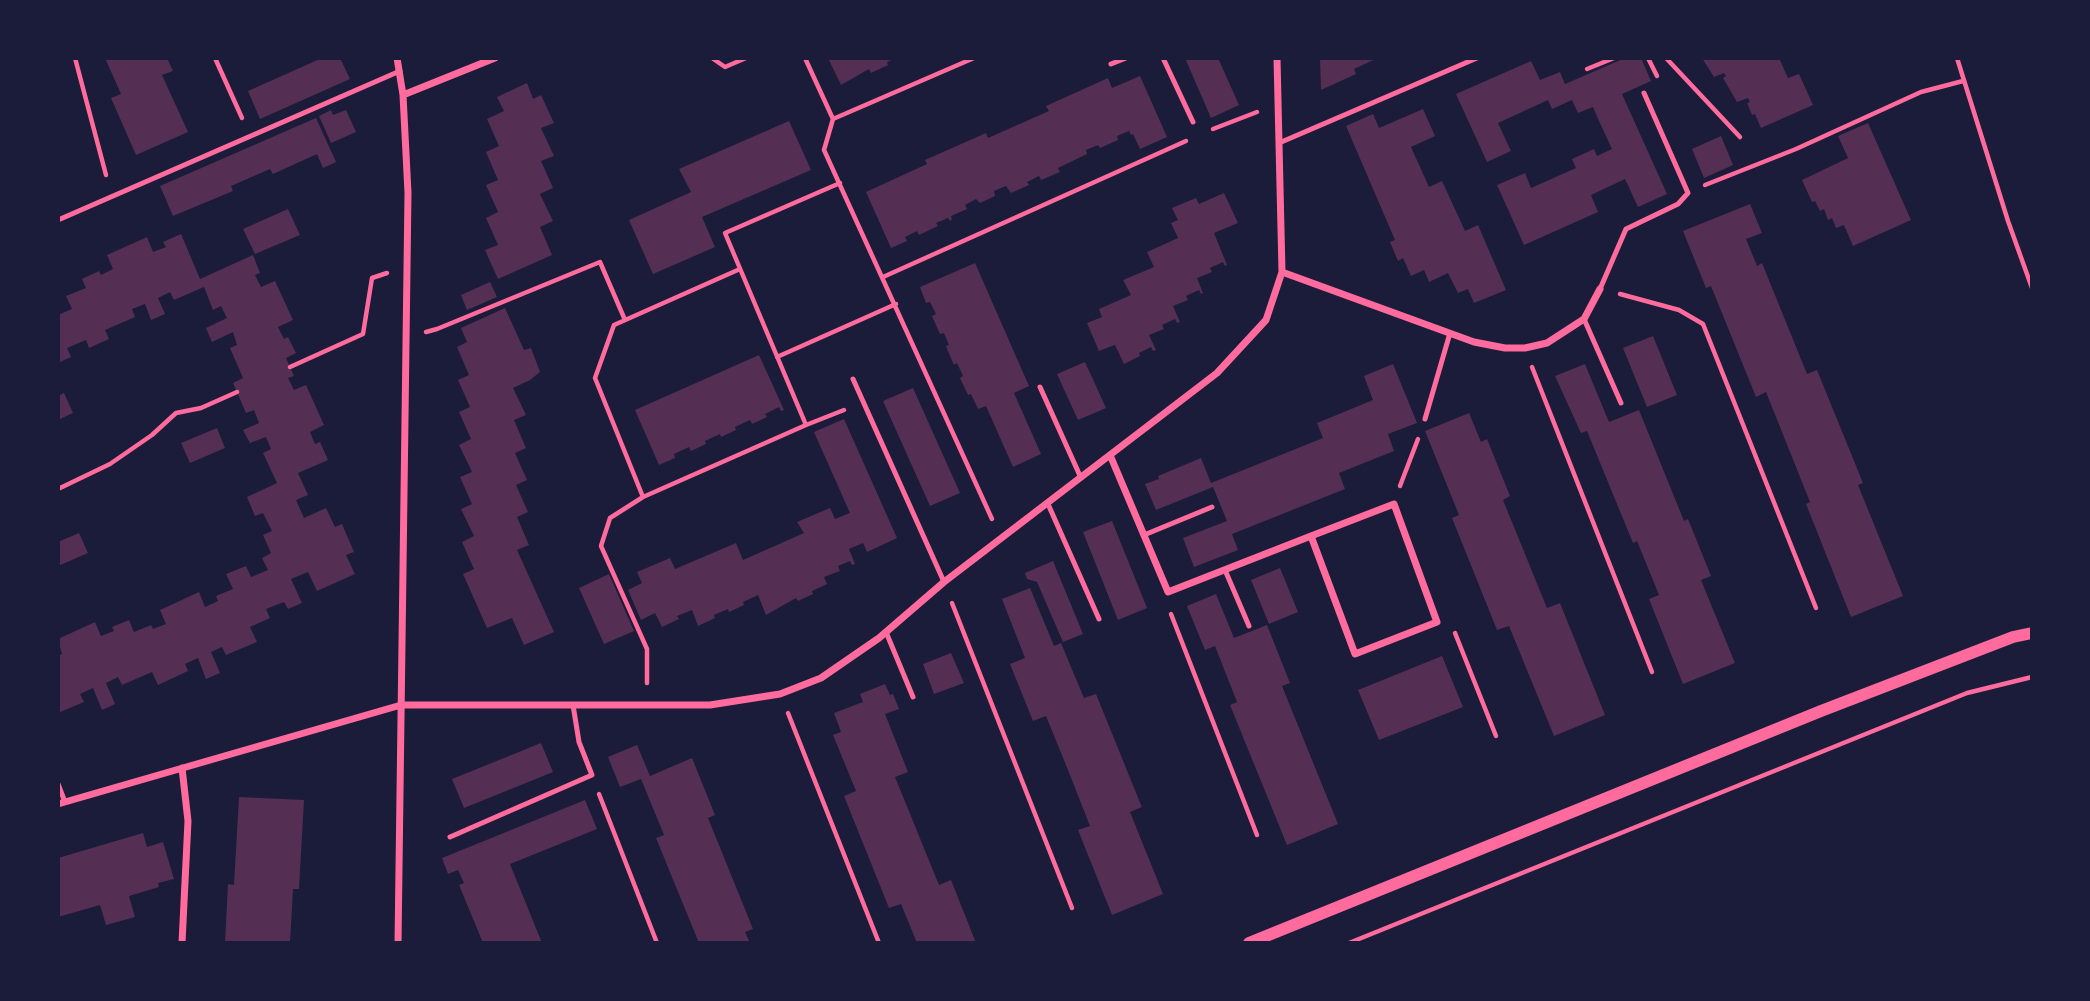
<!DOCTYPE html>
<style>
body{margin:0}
#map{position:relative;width:2090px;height:1001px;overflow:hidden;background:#1b1b3a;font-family:"DM Sans",sans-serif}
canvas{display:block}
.frame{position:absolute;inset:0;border:60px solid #1b1b3a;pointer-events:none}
</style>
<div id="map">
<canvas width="2090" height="1001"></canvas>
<div class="frame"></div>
</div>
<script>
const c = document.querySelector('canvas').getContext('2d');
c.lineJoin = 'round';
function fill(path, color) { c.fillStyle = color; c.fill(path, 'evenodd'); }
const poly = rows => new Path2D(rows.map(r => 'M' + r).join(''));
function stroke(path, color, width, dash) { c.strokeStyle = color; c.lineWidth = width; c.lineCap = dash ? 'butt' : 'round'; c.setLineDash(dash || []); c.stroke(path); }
const building = poly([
 [105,58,167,58,173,71,162,75,188,132,136,155,111,98,121,94],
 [322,58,340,58,350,79,260,119,248,91],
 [828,58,896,58,887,62,888,65,871,73,869,69,841,85],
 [1185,58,1218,58,1239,105,1211,118],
 [1320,58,1378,58,1354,69,1356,74,1321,90],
 [1625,58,1641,58,1651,81,1622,94,1667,194,1638,207,1625,179,1591,195,1598,212,1524,245,1497,185,1525,173,1531,188,1576,168,1572,159,1594,149,1597,156,1612,149,1599,121,1593,107,1578,113,1572,100,1552,109,1548,100,1498,123,1511,151,1487,162,1456,94,1531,61,1540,80,1560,72,1565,84],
 [1702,58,1779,58,1788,78,1799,74,1813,105,1761,128,1755,114,1752,115,1747,103,1750,102,1748,98,1737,102,1723,78,1726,76,1724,73,1714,77],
 [1140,76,1167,137,1140,149,1133,134,1131,135,1129,131,1117,136,1118,140,1100,148,1098,145,1086,150,1087,154,1058,168,1060,172,1041,180,1039,176,1027,182,1029,185,1011,193,1006,186,994,191,995,196,980,203,976,199,965,205,967,209,951,216,952,219,950,221,948,218,936,223,938,226,919,235,917,231,905,237,907,241,891,248,866,192,927,164,925,160,986,133,988,138,1049,111,1046,106,1108,78,1112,88],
 [527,83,533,99,541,95,554,123,541,128,554,156,541,161,553,188,540,194,553,221,540,227,552,255,498,279,485,250,498,245,486,218,498,212,486,185,498,180,486,152,499,146,487,119,504,111,497,97],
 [1423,109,1435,136,1411,147,1429,187,1442,181,1465,231,1478,225,1506,290,1474,303,1468,289,1458,293,1448,273,1429,282,1424,270,1411,276,1403,258,1398,261,1390,242,1395,240,1346,126,1373,114,1379,128],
 [331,110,333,115,346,110,356,132,331,143,319,116],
 [316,118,336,162,323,168,317,154,273,174,270,169,231,186,233,191,173,216,160,186],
 [789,121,811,170,702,217,715,247,653,274,629,220,691,192,679,169],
 [1868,123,1911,220,1853,246,1844,225,1836,228,1832,218,1828,220,1824,209,1820,211,1815,201,1812,202,1802,180,1848,158,1838,136],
 [1721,136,1733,165,1704,178,1692,149],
 [1224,193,1238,223,1214,233,1227,265,1225,266,1223,262,1210,268,1212,272,1197,278,1203,293,1201,294,1199,290,1186,296,1188,300,1173,306,1180,322,1177,323,1175,319,1162,325,1164,329,1149,335,1156,350,1153,351,1151,347,1139,353,1140,356,1124,364,1115,345,1099,351,1087,323,1102,317,1099,309,1131,295,1123,280,1154,267,1147,252,1178,238,1171,223,1178,220,1172,208,1196,198,1199,204],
 [1750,204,1762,233,1746,239,1757,266,1762,263,1807,374,1817,370,1863,483,1858,485,1903,596,1851,617,1806,504,1810,502,1766,392,1756,397,1711,286,1706,288,1683,231],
 [288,209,300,235,255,254,243,229],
 [181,234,200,279,253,255,260,273,255,275,261,287,275,281,293,320,278,327,284,339,288,337,296,353,286,358,294,376,288,378,294,390,306,385,324,425,310,432,315,444,320,442,328,460,298,473,308,495,296,500,304,518,326,508,335,527,342,524,354,552,346,555,355,574,317,591,308,572,291,579,302,603,288,609,284,602,266,609,270,618,250,627,257,642,226,655,222,647,211,652,220,673,206,679,198,658,185,664,188,671,158,685,152,672,122,685,118,677,106,683,115,704,102,710,93,688,80,694,84,702,58,713,58,656,62,654,58,639,95,622,101,636,114,631,112,627,129,620,134,632,151,625,153,629,166,624,160,610,199,592,205,607,218,601,216,596,233,589,226,574,246,566,251,577,268,570,262,558,271,553,263,535,272,531,263,513,255,516,247,497,277,483,263,453,271,449,266,437,250,443,243,430,259,423,254,410,246,413,233,383,243,378,230,348,237,345,233,332,212,342,206,328,227,318,221,306,213,310,204,287,174,300,170,292,158,298,165,314,151,320,145,304,132,309,135,317,105,330,109,339,89,348,86,340,67,348,71,357,58,363,58,315,72,309,66,296,86,288,82,279,99,271,101,275,113,269,107,255,147,237,153,252,166,247,163,242],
 [975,263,1029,386,1014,393,1041,454,1013,467,986,406,978,409,971,394,968,395,960,378,963,376,957,363,954,365,947,349,946,346,949,345,944,333,940,334,932,316,936,314,930,302,926,303,920,287],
 [490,282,497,297,467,310,461,295],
 [505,308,524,350,531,348,540,372,530,380,513,388,526,415,514,420,526,448,515,453,527,480,516,485,528,512,517,517,529,545,517,550,554,632,524,645,512,618,487,628,463,574,474,569,462,542,474,536,461,509,472,504,460,477,472,472,459,445,471,439,459,412,470,407,458,380,469,375,457,347,467,342,461,328],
 [1653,336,1677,395,1647,407,1623,348],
 [759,355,784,410,781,411,779,407,765,414,767,417,752,424,750,420,735,427,736,430,721,437,720,434,705,441,706,444,691,451,689,447,674,454,675,458,659,465,635,410],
 [1085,362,1106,408,1078,420,1057,374],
 [1393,364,1417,423,1388,434,1394,451,1339,473,1345,489,1232,534,1238,550,1194,567,1183,538,1227,521,1213,487,1156,510,1145,484,1159,479,1158,476,1201,458,1211,483,1323,438,1317,423,1373,400,1364,376],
 [1585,364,1609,422,1639,410,1684,521,1688,519,1711,576,1701,580,1735,663,1683,684,1649,599,1659,595,1637,541,1633,543,1587,431,1581,433,1555,376],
 [913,388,960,493,930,506,883,401],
 [64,393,73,413,58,420,58,396],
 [1469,413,1481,442,1487,439,1510,496,1503,500,1547,608,1560,603,1605,715,1554,736,1509,626,1497,630,1452,518,1459,515,1425,431],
 [844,419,897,538,867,552,863,543,849,549,855,564,852,565,850,561,838,566,840,571,824,577,827,584,812,591,813,594,798,601,796,598,766,615,758,595,743,602,744,605,729,612,728,609,714,615,715,618,698,626,692,610,677,616,679,619,662,627,655,613,641,620,628,590,642,583,637,572,670,558,675,569,736,543,743,560,804,533,797,522,830,508,835,519,850,513,814,432],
 [217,428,225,448,190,463,181,443],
 [1112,521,1147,608,1118,620,1083,532],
 [79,533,88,553,58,566,58,542],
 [1053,561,1083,634,1063,642,1037,582,1027,579,1025,573],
 [1280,568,1298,612,1269,624,1251,580],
 [609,574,634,631,604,644,579,588],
 [1030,588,1054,646,1061,643,1084,698,1096,694,1141,805,1142,807,1130,812,1163,894,1112,915,1078,830,1090,826,1068,770,1046,716,1033,721,1010,664,1025,658,1002,599],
 [1216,594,1234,638,1267,625,1290,683,1282,686,1338,824,1287,845,1230,705,1237,702,1215,646,1205,650,1187,606],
 [951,653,964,683,934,694,923,664],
 [1442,656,1463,707,1379,740,1358,690],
 [885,684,890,695,893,694,899,709,885,714,908,772,895,777,939,885,951,880,976,943,917,943,901,904,889,908,844,796,856,791,833,735,841,732,834,713,863,702,860,694],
 [541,743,553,772,464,808,452,779],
 [637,745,650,776,692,758,715,815,708,818,753,929,745,932,750,943,699,943,656,838,664,835,641,779,620,787,608,757],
 [239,797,304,800,299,889,293,889,290,943,225,943,228,884,234,885],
 [585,800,597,829,510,864,542,943,483,943,459,885,464,883,458,870,448,874,442,858],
 [143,833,147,847,163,842,174,879,158,883,159,887,129,896,135,917,106,925,100,905,58,917,58,858]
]);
const path = poly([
 [75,58,106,175],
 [215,58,242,118],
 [712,58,725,67,746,58],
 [805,58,833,119,824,150,992,519],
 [1648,58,1657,76],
 [1666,58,1740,137],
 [1957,58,2008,221,2032,288],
 [1587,69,1614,58],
 [833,119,974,58],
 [1213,129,1257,112],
 [1705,185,1796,149,1921,92,1963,81],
 [883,277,1186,141],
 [1620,294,1679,310,1703,324,1816,608],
 [426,332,437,329,600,262,625,320],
 [777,357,896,304],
 [290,367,363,334,372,278,387,273],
 [1532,367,1652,672],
 [806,425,844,410],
 [1400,486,1418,439],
 [58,489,110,464,152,435,176,413,201,408,237,392],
 [643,497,595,378,614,325,740,269],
 [952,603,1072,908],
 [1171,614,1257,835],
 [1455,633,1496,736],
 [647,683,647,649,601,546,610,518,643,497,806,425,725,233,840,183],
 [788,713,879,943],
 [599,794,657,943],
 [1349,943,1967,693,2032,677]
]);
const service = poly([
 [1163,58,1193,122],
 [1111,64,1126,58],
 [1279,143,1477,58],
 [58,220,400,71],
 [1600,289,1626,229,1678,204,1688,193,1644,93],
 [1584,319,1621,403],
 [853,379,944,582],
 [1040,387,1081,478],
 [1425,419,1450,333],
 [1048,504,1099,619],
 [1144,535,1212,507],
 [1225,570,1249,626],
 [886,632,913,697],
 [58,784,65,802],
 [450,837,592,775,579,742,573,705]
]);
const minor = poly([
 [397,58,403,95,408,193,398,943],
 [403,95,495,58],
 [1282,272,1474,342,1505,348,1525,348,1547,343,1584,319,1600,289],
 [1110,455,1168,592,1311,536,1355,654,1437,622,1394,504,1311,536],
 [58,804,401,705,710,705,780,694,821,678,879,638,944,582,1217,373,1266,320,1282,272,1277,58],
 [182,943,188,821,182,768]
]);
const tertiary = poly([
 [1249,943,1821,711,2013,637,2032,633]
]);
fill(building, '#542f53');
stroke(path, '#ff6b9d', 4.5);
stroke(service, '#ff6b9d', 5);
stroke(minor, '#ff6b9d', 7);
stroke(tertiary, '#ff6b9d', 12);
</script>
